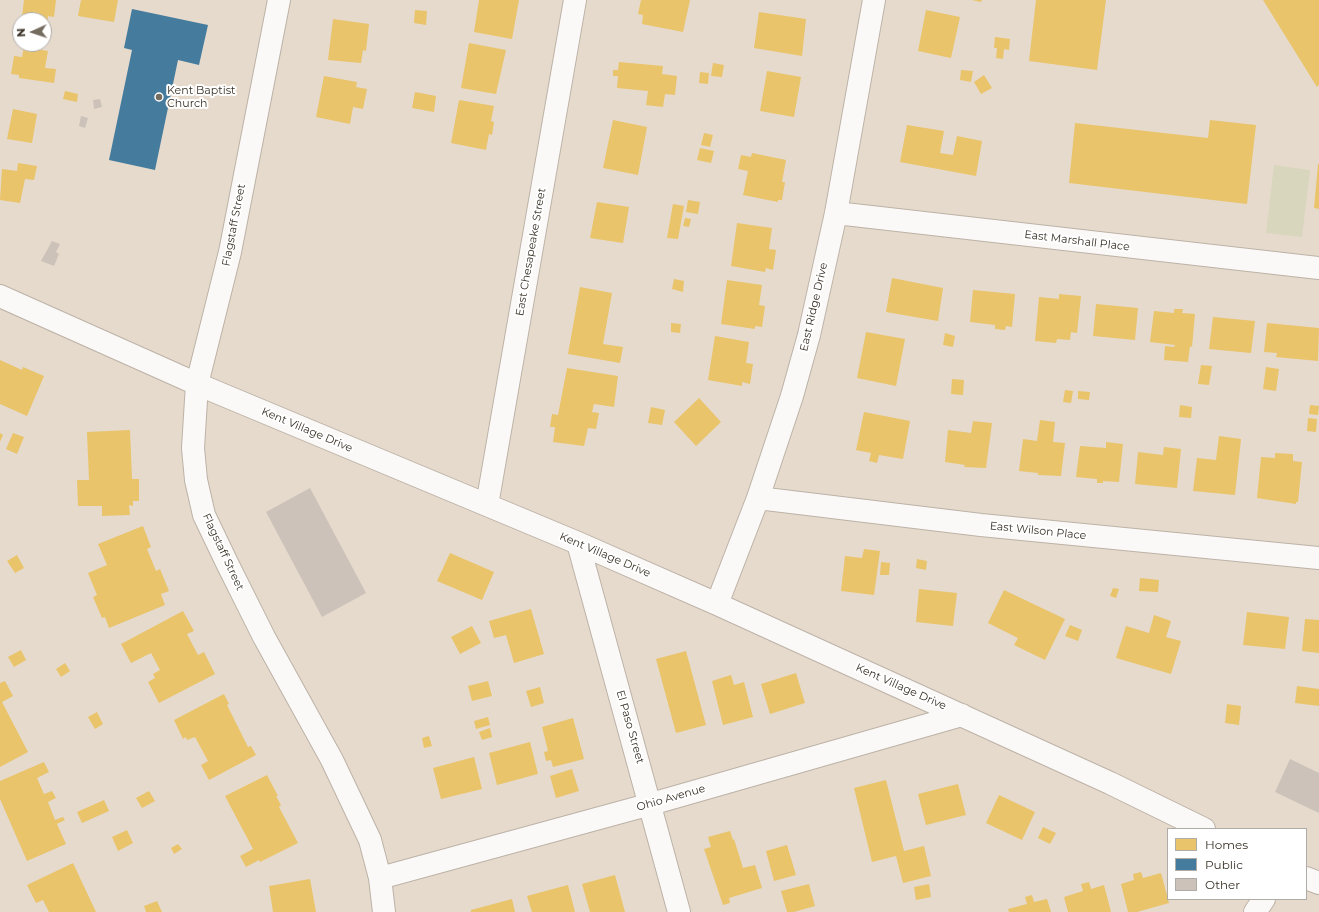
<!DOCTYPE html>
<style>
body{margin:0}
#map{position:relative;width:1319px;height:912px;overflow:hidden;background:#e6dacc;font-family:Montserrat,sans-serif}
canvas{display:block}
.legend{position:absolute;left:1167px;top:828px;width:140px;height:72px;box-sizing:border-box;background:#fff;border:1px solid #afaca8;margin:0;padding:5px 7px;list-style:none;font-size:12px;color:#383026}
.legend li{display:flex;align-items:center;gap:8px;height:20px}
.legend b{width:20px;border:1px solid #afaca8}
.north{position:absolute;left:12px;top:12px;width:40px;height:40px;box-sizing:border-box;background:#fff;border:1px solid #afaca8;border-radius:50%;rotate:267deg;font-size:11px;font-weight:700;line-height:16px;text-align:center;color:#383026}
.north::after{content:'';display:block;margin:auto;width:14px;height:18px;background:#756c60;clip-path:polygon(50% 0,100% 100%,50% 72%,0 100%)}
</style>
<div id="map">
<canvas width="1319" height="912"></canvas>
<ul class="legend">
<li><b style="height:11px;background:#e9c46a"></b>Homes</li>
<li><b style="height:11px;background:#457b9d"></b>Public</li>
<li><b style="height:11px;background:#cdc2b9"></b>Other</li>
</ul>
<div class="north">N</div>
</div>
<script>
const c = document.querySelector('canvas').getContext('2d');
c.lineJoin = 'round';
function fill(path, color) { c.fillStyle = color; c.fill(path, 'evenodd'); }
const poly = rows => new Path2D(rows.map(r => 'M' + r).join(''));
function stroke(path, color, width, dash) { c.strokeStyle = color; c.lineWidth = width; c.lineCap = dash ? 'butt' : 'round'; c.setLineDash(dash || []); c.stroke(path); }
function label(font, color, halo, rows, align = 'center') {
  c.font = font + ' Montserrat,sans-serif'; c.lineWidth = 4; c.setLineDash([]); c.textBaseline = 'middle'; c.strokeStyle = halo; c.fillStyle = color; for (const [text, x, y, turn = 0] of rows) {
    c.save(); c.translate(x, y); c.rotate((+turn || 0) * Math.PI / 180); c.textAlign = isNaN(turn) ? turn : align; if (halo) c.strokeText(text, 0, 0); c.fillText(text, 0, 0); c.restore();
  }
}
const green = poly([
 [1274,165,1310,170,1302,237,1266,233]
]);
const homes = poly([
 [24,0,56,0,54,17,48,16,47,26,44,25,44,20,24,20,22,17],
 [81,0,118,0,114,22,78,16],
 [479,0,519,0,512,39,474,32],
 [641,0,690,0,683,32,642,24,643,15,638,14],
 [972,0,982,0,981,2],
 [1036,0,1106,0,1097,70,1029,61],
 [1263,0,1319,0,1319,85,1317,87],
 [415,10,427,11,426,25,414,23],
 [926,10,960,17,951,58,918,51],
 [759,12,806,19,802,56,754,48],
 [333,19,369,24,366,51,363,50,361,63,328,60],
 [995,37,1010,39,1009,50,1004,49,1003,59,996,58,997,48,994,48],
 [469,43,506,50,496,94,461,88],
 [24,47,48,51,45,68,56,69,54,83,19,78,19,75,11,74,14,56,22,57],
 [619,62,663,66,662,74,677,76,675,95,665,94,663,107,646,105,648,91,617,88,618,76,613,76,613,70,618,70],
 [713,63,724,65,722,77,711,76],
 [961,70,973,71,971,82,960,80],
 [767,71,801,77,794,117,760,111],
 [700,72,709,73,708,84,699,83],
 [984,75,992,88,981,94,974,82],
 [324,76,357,82,356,87,367,89,363,109,353,107,350,124,316,117],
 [65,91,78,94,77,102,63,99],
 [415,92,436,96,434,112,412,108],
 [459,100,494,106,491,121,494,122,492,135,489,134,486,150,451,143],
 [13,109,37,114,32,143,7,139],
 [613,120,647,127,638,175,603,168],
 [1210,120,1256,125,1247,204,1069,183,1075,123,1208,138],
 [907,125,944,131,940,153,953,155,957,136,982,141,976,176,900,162],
 [704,133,713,135,710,147,701,145],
 [700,148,714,151,711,163,697,160],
 [752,153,786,160,782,182,785,182,782,200,778,200,778,202,743,195,748,171,738,169,741,155,751,157],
 [18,163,37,166,34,180,25,179,20,203,0,200,2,169,17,171],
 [1318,164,1319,164,1319,209,1314,208],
 [688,200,700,202,698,214,686,212],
 [597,202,629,207,623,243,590,238],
 [673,204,684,206,678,239,667,238],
 [685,218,691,219,689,227,683,226],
 [737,223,772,228,769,249,776,250,773,270,766,268,765,272,731,266],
 [892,278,943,288,938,321,886,312],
 [674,279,684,281,683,292,672,289],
 [727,280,762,285,759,305,765,306,762,327,755,326,755,329,721,324],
 [580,287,612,293,603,344,623,347,620,363,568,354],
 [973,290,1015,294,1012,327,1006,326,1005,330,995,329,995,325,970,322],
 [1059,294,1081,296,1077,333,1071,332,1070,340,1057,339,1056,343,1035,341,1039,297,1059,299],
 [1096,304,1138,308,1135,340,1093,336],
 [1174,309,1183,309,1182,313,1195,314,1192,347,1190,346,1188,362,1164,360,1165,346,1174,347,1175,345,1150,342,1154,311,1174,313],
 [1213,317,1255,321,1251,353,1209,349],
 [671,323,681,324,680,333,671,332],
 [1267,323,1319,328,1318,361,1276,357,1277,353,1264,352],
 [866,332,905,339,896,386,857,378],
 [945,333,955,336,953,347,943,345],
 [715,336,749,342,746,363,753,364,750,384,742,382,742,386,708,380],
 [0,360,22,370,23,367,44,376,27,416,0,404],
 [1201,365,1212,366,1209,385,1198,384],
 [1266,367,1279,369,1276,391,1263,389],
 [567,368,618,376,614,407,594,404,592,412,599,413,596,429,588,428,584,446,553,442,555,427,550,427,552,414,558,415],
 [952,379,964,380,963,395,951,394],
 [1065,390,1073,391,1071,403,1063,402],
 [1078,391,1090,392,1089,400,1078,399],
 [699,398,721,422,696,446,674,422],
 [1180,405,1192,407,1191,418,1179,417],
 [1310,405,1319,406,1318,415,1309,414],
 [651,407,665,410,662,425,648,423],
 [864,412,910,421,903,459,879,455,877,463,869,461,871,453,856,450],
 [1308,418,1317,419,1316,432,1307,431],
 [1040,420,1055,422,1053,442,1065,443,1061,476,1038,475,1038,473,1019,471,1023,439,1037,441],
 [973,421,992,423,986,468,964,467,965,465,945,462,948,430,971,433],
 [130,430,132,479,139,479,139,501,133,501,133,506,129,505,130,515,102,516,102,506,78,506,77,480,89,480,87,432],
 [0,433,3,435,0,442],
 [13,433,24,437,17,454,6,449],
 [1219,436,1241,439,1235,495,1193,491,1197,458,1216,460],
 [1106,442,1123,444,1119,482,1103,481,1103,483,1097,483,1097,479,1076,477,1080,446,1106,448],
 [1164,447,1181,449,1177,488,1135,484,1138,452,1163,455],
 [1275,453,1293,454,1293,461,1302,462,1298,502,1296,502,1296,504,1257,498,1261,457,1275,458],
 [143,526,151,547,147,549,156,571,160,569,169,591,161,594,165,605,109,628,105,617,102,618,93,597,97,595,88,573,107,565,98,544],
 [864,549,880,551,874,595,841,591,845,556,862,558],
 [450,553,494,572,482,600,437,581],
 [17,555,24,568,15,573,7,561],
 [917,559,927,561,926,570,916,568],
 [881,562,890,563,889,575,880,575],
 [1140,578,1159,580,1158,592,1139,591],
 [1113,588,1119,589,1116,598,1110,596],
 [919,589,957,593,953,626,916,622],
 [1004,590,1065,619,1045,660,1014,645,1018,638,988,623],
 [531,609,544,654,514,663,506,635,494,638,489,621],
 [183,611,194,631,187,634,198,655,204,652,215,674,159,703,148,682,155,678,153,674,160,670,151,653,131,663,121,644],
 [1247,612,1289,617,1285,649,1243,645],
 [1154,615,1171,621,1166,637,1181,641,1171,674,1116,658,1126,626,1149,633],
 [1305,619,1319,620,1319,653,1302,651],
 [1070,625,1082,630,1078,641,1065,636],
 [472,626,481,643,460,654,451,637],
 [21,650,26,660,14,667,8,657],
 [686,651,706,725,676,733,656,659],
 [65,663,70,671,61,677,56,669],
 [796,673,805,703,770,714,761,684],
 [731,675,734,685,744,682,753,717,723,725,712,681],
 [5,681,13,696,2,702,28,752,0,767,0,683],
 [488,681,492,696,472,701,468,686],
 [1297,686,1319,689,1319,706,1295,703],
 [540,687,544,703,531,707,526,691],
 [224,694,229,704,227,705,248,747,251,746,256,755,209,780,201,765,208,761,195,737,187,740,186,737,183,739,174,720],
 [1227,704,1241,706,1239,725,1225,723],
 [97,712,103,724,95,729,88,717],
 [488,717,490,725,476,729,474,721],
 [573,718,584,759,553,767,551,760,546,761,544,752,548,751,542,727],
 [490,728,492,737,482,740,479,732],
 [429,736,432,746,424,748,422,738],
 [530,742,538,774,497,785,489,753],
 [474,757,482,789,441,799,433,768],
 [44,762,49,772,37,778,44,794,52,791,56,798,48,802,55,820,63,817,65,820,57,824,66,844,27,861,0,799,0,781],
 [572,769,579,791,556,798,550,776],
 [267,775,278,796,276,796,281,805,279,807,298,843,260,862,259,860,246,867,240,856,253,849,225,796],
 [886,780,904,851,924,846,931,876,903,883,896,856,872,862,854,788],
 [958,784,966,815,926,825,918,794],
 [149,791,155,801,142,808,136,798],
 [999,795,1035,812,1022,840,986,823],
 [104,800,109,811,82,823,77,812],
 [1043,827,1056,833,1050,844,1038,838],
 [127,830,133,843,118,851,112,837],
 [730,831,733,840,734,839,743,868,755,865,762,888,729,898,730,903,723,905,704,849,711,847,708,837],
 [178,844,182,849,174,854,171,848],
 [787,845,796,875,774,881,766,851],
 [73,863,96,912,49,912,43,900,36,903,27,885],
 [1141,872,1143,878,1161,873,1169,903,1137,912,1128,912,1121,884,1134,880,1133,874],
 [615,875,625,912,590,912,582,884],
 [310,879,316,912,273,912,269,886],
 [1089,882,1091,889,1104,885,1111,912,1068,912,1064,897,1083,891,1081,884],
 [809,884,815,906,794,912,787,912,781,891],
 [929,884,931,897,916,900,914,887],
 [568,885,575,912,532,912,527,896],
 [1032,895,1034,902,1047,899,1051,912,1009,912,1008,909,1027,904,1025,897],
 [512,899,515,912,471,912,471,910],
 [157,901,162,912,146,912,144,906]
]);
const public = poly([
 [132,9,208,25,199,65,178,60,155,170,109,160,132,50,124,48]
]);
const building = poly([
 [100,99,102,107,94,109,93,100],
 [81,116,88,118,85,128,79,126],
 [52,241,60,244,56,252,59,254,54,266,41,261],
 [310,488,366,593,322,617,266,512],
 [1290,759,1319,773,1319,813,1275,792]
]);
const minor = poly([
 [279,0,230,252,197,384,193,448,196,480,204,515,227,563,264,637,332,760,370,840,380,878,384,912],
 [836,213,1319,268],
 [0,296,197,384,578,543,717,604,1110,783,1204,829],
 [758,498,981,525,1319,558],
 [487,505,575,0],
 [578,543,679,912],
 [717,604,758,498,792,396,809,335,836,213,874,0],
 [380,878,651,804,962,715],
 [1306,878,1319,883],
 [1255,912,1264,899]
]);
const markers = [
 [159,97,4,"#756c60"]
];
const poiNames = [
 ["Kent Baptist",167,91],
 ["Church",167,104]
];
const streetNames = [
 ["Flagstaff Street",234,225,-79],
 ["East Marshall Place",1077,241,7],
 ["East Chesapeake Street",531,252,-80],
 ["East Ridge Drive",814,307,-77],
 ["Kent Village Drive",307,430,23],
 ["East Wilson Place",1038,531,6],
 ["Flagstaff Street",223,552,65],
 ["Kent Village Drive",605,555,23],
 ["Kent Village Drive",901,687,24],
 ["El Paso Street",630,727,74],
 ["Ohio Avenue",671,798,-16]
];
fill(green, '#d9d6be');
fill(homes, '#e9c46a');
fill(public, '#457b9d');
fill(building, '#cdc2b9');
stroke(minor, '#bcb2a7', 24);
stroke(minor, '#fbf9f7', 22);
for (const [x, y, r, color] of markers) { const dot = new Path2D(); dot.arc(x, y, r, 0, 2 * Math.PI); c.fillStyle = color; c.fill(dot); stroke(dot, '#fff', 1.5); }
label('11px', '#383026', '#fff', poiNames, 'left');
label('11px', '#383026', '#fff', streetNames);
</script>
